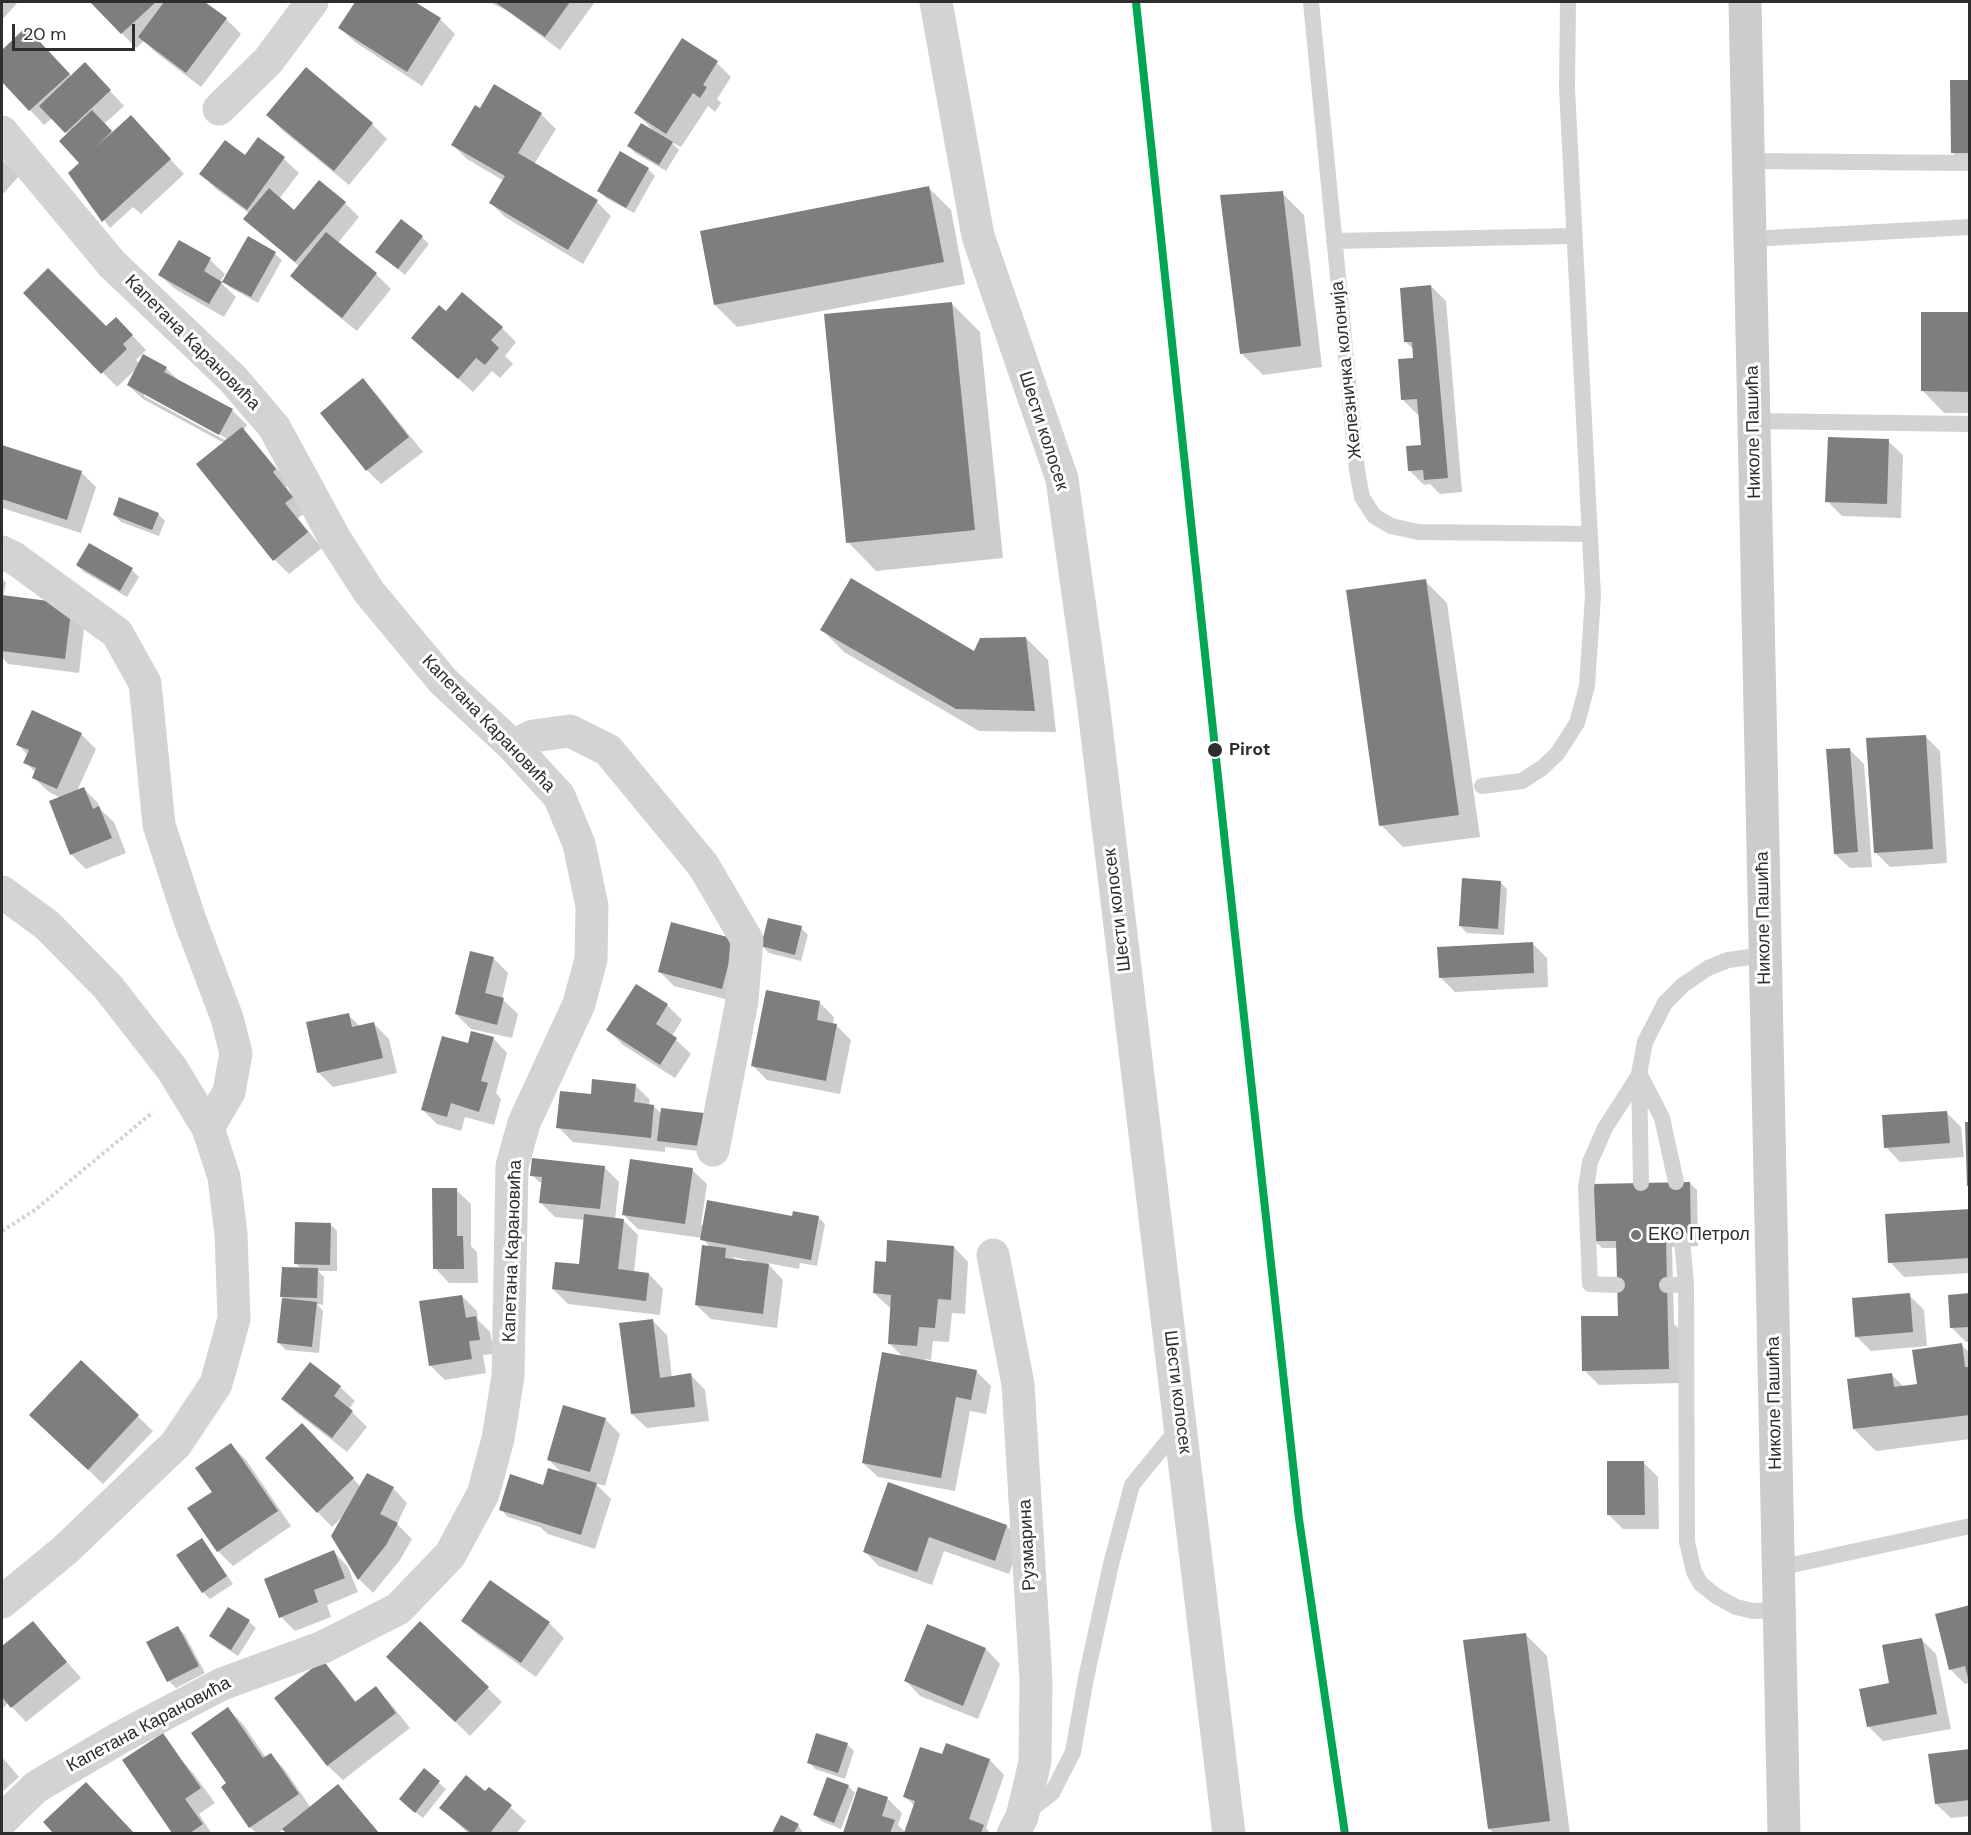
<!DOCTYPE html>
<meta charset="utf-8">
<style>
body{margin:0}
#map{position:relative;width:1971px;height:1835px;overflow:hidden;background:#fff;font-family:"DM Sans",sans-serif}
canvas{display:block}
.frame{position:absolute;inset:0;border:3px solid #2e2e2e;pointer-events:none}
.scale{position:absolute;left:12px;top:24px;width:123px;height:27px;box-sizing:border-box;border:3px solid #2e2e2e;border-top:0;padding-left:8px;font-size:18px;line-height:21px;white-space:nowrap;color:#2e2e2e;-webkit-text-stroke:4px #fff;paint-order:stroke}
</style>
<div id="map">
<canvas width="1971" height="1835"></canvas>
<div class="frame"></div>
<div class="scale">20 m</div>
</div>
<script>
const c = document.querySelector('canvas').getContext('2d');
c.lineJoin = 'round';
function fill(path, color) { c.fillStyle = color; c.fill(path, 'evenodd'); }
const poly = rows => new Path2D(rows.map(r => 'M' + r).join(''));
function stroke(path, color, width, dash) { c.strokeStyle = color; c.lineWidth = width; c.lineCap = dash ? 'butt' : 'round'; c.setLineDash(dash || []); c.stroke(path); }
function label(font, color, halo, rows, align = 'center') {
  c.font = font + ' "DM Sans",sans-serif'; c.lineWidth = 6; c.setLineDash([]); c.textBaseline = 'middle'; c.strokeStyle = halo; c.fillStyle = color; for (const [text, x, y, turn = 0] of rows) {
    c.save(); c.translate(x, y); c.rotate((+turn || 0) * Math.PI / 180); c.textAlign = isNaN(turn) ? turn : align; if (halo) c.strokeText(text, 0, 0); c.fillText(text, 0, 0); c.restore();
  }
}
const shadow = poly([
 [2,2,18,2,2,20],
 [92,2,203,2,226,19,241,34,201,87,154,51,144,41,136,48],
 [357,2,412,2,441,20,455,34,422,86,355,42,340,28],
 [489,2,595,2,560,50,506,10],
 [26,29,72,77,99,79,124,106,104,124,113,134,145,132,184,174,141,214,133,207,110,228,70,173,82,163,68,134,52,118,44,125,2,80,2,52],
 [717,63,731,77,717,99,721,103,715,112,708,106,681,147,671,142,679,150,666,171,635,153,629,146,655,132,636,113],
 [306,70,372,124,387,139,349,185,282,130,268,115],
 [1970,82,1970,170,1952,152],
 [480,110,541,114,556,129,534,164,597,202,611,216,583,264,505,217,491,203,504,181,467,159,453,145],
 [259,139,284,159,299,173,279,199,294,212,345,203,359,217,338,243,376,274,391,289,357,331,307,291,292,276,300,267,245,219,250,214,216,189,201,174,246,157],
 [621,153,648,169,655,176,634,213,606,198,599,191],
 [2,159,19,176,2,195],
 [929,188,951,210,965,284,737,327,715,305],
 [1282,193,1304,215,1322,367,1263,375,1241,353],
 [422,237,429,244,405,275,384,258],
 [249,238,275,254,282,260,258,303,231,288,224,282],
 [210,260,225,274,220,282,236,297,224,317,175,289,160,275],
 [1431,286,1446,301,1462,492,1440,494,1430,484,1424,485,1409,470,1422,446,1420,414,1417,414,1403,400,1415,360,1414,350,1406,342],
 [25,293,106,328,130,333,146,350,136,360,140,364,166,368,180,382,232,410,247,425,244,430,290,484,286,487,306,512,298,518,322,548,289,574,275,560,198,465,224,443,143,399,128,385,137,368,117,387],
 [144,392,226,438,225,440,144,396],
 [951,303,980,332,1003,558,876,571,848,542],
 [446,314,502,328,516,342,505,356,513,364,500,378,492,371,473,392,413,338],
 [1970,314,1970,413,1944,413,1923,391],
 [362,380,377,395,423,452,381,484,367,470],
 [1888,441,1903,455,1901,518,1842,516,1827,501],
 [2,447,81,472,96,487,81,533,2,508],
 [158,514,165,521,159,536,121,522,114,515],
 [77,565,132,570,139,577,127,597,84,572],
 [2,579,6,583,3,597,85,620,79,673,8,664,2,657],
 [1425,581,1447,603,1480,837,1403,847,1381,825],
 [822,630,975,653,1026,638,1048,660,1056,732,979,731,844,652],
 [81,734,96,749,77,791,84,789,98,803,101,810,114,822,126,853,86,869,71,854,61,798,49,792,34,778,36,773,25,762,28,755,18,745],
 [1925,736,1940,751,1947,863,1890,867,1875,852],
 [1849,749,1864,764,1872,867,1850,868,1835,854],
 [1500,882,1507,889,1504,935,1467,933,1460,926],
 [801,928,808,935,801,961,769,953,762,946],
 [735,941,737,1002,674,986,659,971],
 [1532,943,1547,958,1548,987,1455,992,1440,977],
 [493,958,508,973,502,999,518,1014,512,1038,471,1029,456,1014],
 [636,986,667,1005,682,1020,672,1036,691,1054,675,1078,623,1045,608,1030],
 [768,992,820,1003,834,1017,833,1025,836,1025,851,1040,840,1094,767,1080,752,1065],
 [348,1015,361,1027,374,1024,389,1039,397,1073,333,1087,318,1072],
 [493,1038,507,1053,496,1093,501,1099,494,1125,465,1117,461,1131,437,1124,423,1110,469,1045],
 [635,1085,650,1100,649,1106,653,1106,706,1152,665,1147,665,1152,573,1142,558,1127,592,1095],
 [1947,1113,1961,1127,1964,1157,1900,1162,1886,1147],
 [604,1167,619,1182,615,1219,623,1220,638,1235,634,1272,649,1274,663,1289,660,1315,568,1304,553,1289,580,1266,585,1220,555,1217,541,1203,543,1182,539,1182,532,1175],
 [692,1170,707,1184,701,1225,818,1217,825,1224,817,1266,800,1263,799,1269,767,1263,783,1280,777,1328,711,1319,696,1305,710,1247,702,1238,638,1229,624,1215],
 [733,1257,747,1260,747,1262,737,1261],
 [1690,1183,1697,1190,1698,1246,1672,1247,1674,1324,1682,1332,1683,1383,1599,1385,1584,1370,1619,1318,1618,1248,1602,1248,1595,1241],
 [456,1190,471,1204,471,1246,477,1252,478,1283,449,1283,435,1268],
 [1970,1210,1970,1273,1904,1277,1890,1262],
 [330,1224,337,1231,337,1271,318,1271,324,1277,323,1305,317,1304,323,1311,319,1353,286,1350,279,1343,286,1300,282,1296,301,1269,296,1263],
 [954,1247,968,1262,965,1314,952,1313,949,1342,933,1341,931,1360,925,1359,924,1362,976,1371,991,1386,986,1414,970,1411,955,1491,878,1477,863,1463,904,1358,889,1343,892,1308,889,1307,874,1293,887,1263],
 [1909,1295,1924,1310,1927,1346,1871,1351,1856,1336],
 [1970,1295,1970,1342,1966,1342,1952,1328],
 [462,1296,477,1311,478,1320,490,1332,494,1354,483,1355,486,1373,445,1380,430,1365],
 [652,1320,667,1335,672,1378,691,1375,705,1390,709,1421,647,1428,632,1414],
 [1961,1345,1970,1353,1970,1439,1876,1451,1854,1429,1892,1375,1904,1387,1918,1386],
 [81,1362,153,1431,103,1484,46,1429],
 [311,1364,340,1387,355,1401,349,1409,367,1427,347,1452,297,1413,283,1399],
 [605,1419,620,1434,605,1486,595,1483,611,1499,595,1549,548,1534,540,1527,508,1517,501,1510,563,1474,549,1460],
 [316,1439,361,1487,393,1488,407,1503,397,1524,412,1539,400,1560,373,1593,359,1579,333,1536,342,1517,332,1527,267,1459],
 [231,1445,246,1460,291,1526,233,1566,218,1551,189,1509,214,1492],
 [1644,1463,1658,1477,1659,1529,1623,1529,1608,1514],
 [889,1484,1007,1526,1021,1541,1009,1574,944,1551,932,1585,879,1566,864,1551],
 [201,1540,208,1547,233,1584,210,1599,203,1592],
 [334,1552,348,1567,358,1592,327,1605,331,1617,295,1631,281,1617],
 [1970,1607,1970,1683,1965,1684,1951,1670,1937,1615],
 [463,1621,549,1623,564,1638,536,1677,478,1635],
 [249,1622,256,1628,238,1656,218,1643,211,1636],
 [33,1623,81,1678,26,1722,8,1703,2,1709,2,1648],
 [421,1623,502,1702,470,1736,403,1671],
 [928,1626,986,1649,1000,1664,978,1719,920,1696,906,1681],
 [178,1628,185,1635,205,1673,176,1688,169,1681,148,1643],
 [1525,1634,1547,1656,1570,1834,1494,1834,1489,1828],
 [1921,1639,1936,1654,1951,1729,1883,1741,1868,1726,1891,1684],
 [323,1662,337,1677,357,1703,376,1688,390,1703,410,1728,343,1780,328,1766,276,1699],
 [228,1709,243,1724,266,1758,271,1755,285,1770,311,1808,338,1786,380,1834,288,1834,284,1829,277,1834,257,1834,250,1827,228,1784],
 [162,1735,168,1740,166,1740,182,1764,184,1763,193,1773,215,1803,199,1814,212,1834,174,1834,124,1761],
 [847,1744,854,1751,845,1779,815,1769,809,1762],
 [947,1745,990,1760,1004,1775,986,1828,991,1834,845,1834,859,1789,888,1799,902,1813,898,1825,906,1833,915,1806,905,1797,943,1756],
 [1970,1751,1970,1816,1951,1818,1936,1804],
 [2,1757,19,1777,2,1792],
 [424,1770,446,1789,423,1818,407,1806],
 [848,1786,855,1793,841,1829,821,1821,814,1814],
 [489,1789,526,1821,516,1834,469,1834,441,1808,486,1793],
 [101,1799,133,1834,55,1834,45,1822],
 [782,1817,798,1825,804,1834,774,1834]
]);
const building = poly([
 [90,2,156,2,121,34],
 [164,2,205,2,227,18,186,73,138,37],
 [355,2,415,2,441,18,407,72,338,28],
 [495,2,570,2,545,37],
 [26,27,70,74,29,111,2,82,2,50],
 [682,38,718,61,703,85,707,87,700,98,693,93,666,134,634,113],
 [85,62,111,90,65,133,39,106],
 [306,67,373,123,334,171,266,115],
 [1950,80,1970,80,1970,153,1951,153],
 [494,84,542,113,518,153,598,200,568,250,489,203,505,176,451,145,475,105,480,108],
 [92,110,112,131,95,148,131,115,171,159,102,222,68,173,79,163,59,141],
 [641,123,673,142,659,165,627,146],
 [258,137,285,157,247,210,199,174,225,140,245,155],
 [620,151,649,168,626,208,597,191],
 [319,180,346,202,295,262,243,219,269,188,294,210],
 [929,186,944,262,714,305,700,231],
 [1283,191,1301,346,1240,354,1220,195],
 [401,219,423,236,398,269,375,252],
 [326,232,377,273,342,318,290,276],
 [248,236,276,252,251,297,222,282],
 [179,240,211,258,204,271,222,282,209,304,158,275],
 [48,268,106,326,116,317,133,335,123,344,127,349,101,374,23,293],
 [1431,285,1448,478,1424,480,1423,470,1408,471,1406,446,1421,445,1417,399,1401,400,1398,359,1413,358,1412,342,1404,342,1400,288],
 [462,292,503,327,491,340,499,348,485,365,476,358,458,379,411,338,439,305,446,311],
 [952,302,975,530,846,543,824,314],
 [1921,312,1970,312,1970,392,1921,391],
 [143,354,167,367,164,372,233,409,219,435,127,385],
 [363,378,409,437,366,471,320,413],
 [242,427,276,469,273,472,293,497,285,503,308,532,273,561,196,464],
 [1828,437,1889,439,1887,504,1825,502],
 [2,445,82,471,67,520,2,499],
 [119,497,159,513,152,530,113,515],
 [89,543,133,568,120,591,76,565],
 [851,578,974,651,980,638,1026,637,1035,711,956,709,820,630],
 [1426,579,1459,815,1379,826,1346,590],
 [2,595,72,604,65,659,2,651],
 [32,710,82,733,57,789,32,778,36,768,23,763,29,750,16,745],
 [1926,735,1933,849,1874,853,1866,738],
 [1850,748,1858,852,1834,854,1826,749],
 [84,787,93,809,99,806,112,838,70,855,49,801],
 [1462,878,1501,881,1498,929,1459,926],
 [768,918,802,926,795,955,761,946],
 [671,922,735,939,722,989,658,972],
 [1533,942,1534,973,1439,978,1437,947],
 [470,951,494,957,485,993,504,998,497,1025,455,1014],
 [636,984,668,1004,656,1024,677,1038,660,1065,606,1030],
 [766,990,820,1001,817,1020,837,1024,826,1081,751,1066],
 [349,1013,352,1027,374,1022,383,1058,317,1073,306,1022],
 [471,1031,494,1037,481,1081,488,1083,479,1112,451,1103,447,1117,421,1110,442,1036,468,1043],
 [592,1079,636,1084,634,1102,654,1105,651,1138,556,1128,560,1091,591,1094],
 [661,1108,704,1113,700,1146,657,1141],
 [1947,1111,1950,1143,1884,1148,1882,1115],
 [1965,1122,1970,1122,1970,1186,1967,1186],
 [532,1158,605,1166,600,1209,539,1203,542,1177,530,1176],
 [630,1159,693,1168,685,1224,622,1215],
 [1690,1182,1691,1240,1666,1241,1669,1369,1582,1371,1581,1316,1618,1316,1616,1241,1593,1241,1592,1184],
 [432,1188,457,1188,457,1236,463,1236,464,1269,433,1269],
 [707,1200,792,1216,793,1211,819,1216,811,1260,700,1240],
 [1970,1209,1970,1258,1888,1263,1885,1214],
 [584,1214,624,1219,618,1269,649,1273,646,1301,552,1289,555,1262,579,1264],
 [295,1222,331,1223,330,1265,294,1264],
 [887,1240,954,1246,951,1300,938,1299,935,1328,919,1327,917,1346,888,1344,891,1295,873,1293,875,1261,886,1262],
 [702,1245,726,1248,725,1258,769,1264,763,1314,695,1305],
 [282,1267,318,1268,317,1298,280,1297],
 [1910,1293,1913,1332,1855,1337,1852,1298],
 [1970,1293,1970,1327,1950,1328,1948,1295],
 [462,1295,466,1318,476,1316,480,1340,469,1341,472,1359,429,1366,419,1301],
 [282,1298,317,1302,312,1347,277,1343],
 [653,1319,660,1378,691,1373,695,1407,631,1414,619,1323],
 [1962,1343,1965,1367,1970,1367,1970,1415,1853,1429,1847,1379,1892,1373,1894,1387,1917,1384,1912,1350],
 [882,1352,977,1370,971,1400,956,1397,941,1478,862,1463],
 [81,1360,139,1415,88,1470,29,1415],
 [310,1362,341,1386,334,1396,353,1411,332,1438,281,1399],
 [563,1405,606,1418,590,1472,547,1460],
 [302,1423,354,1478,317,1513,265,1458],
 [231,1443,278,1511,217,1552,187,1508,212,1492,195,1468],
 [1607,1461,1644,1461,1645,1515,1607,1515],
 [548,1468,597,1483,581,1535,499,1510,510,1474,543,1485],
 [367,1473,394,1487,380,1514,398,1523,386,1545,358,1580,331,1536],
 [888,1482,1007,1525,995,1561,929,1537,917,1572,863,1552],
 [202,1538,227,1576,202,1593,176,1555],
 [334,1550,345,1578,314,1590,318,1602,279,1618,264,1579],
 [490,1580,550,1622,521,1663,461,1621],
 [1970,1605,1970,1681,1969,1682,1965,1666,1949,1670,1935,1614],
 [228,1607,250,1620,231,1650,209,1636],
 [33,1621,67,1662,11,1708,2,1697,2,1646],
 [420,1621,489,1687,455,1722,386,1657],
 [927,1624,986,1648,963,1706,904,1681],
 [178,1626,199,1666,167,1682,146,1642],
 [1526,1633,1550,1821,1488,1829,1463,1640],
 [1922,1638,1937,1714,1867,1727,1859,1689,1889,1683,1882,1645],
 [323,1660,355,1702,376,1686,396,1713,327,1766,274,1698],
 [228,1707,263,1758,271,1753,299,1794,249,1828,221,1787,226,1783,191,1733],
 [163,1733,201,1788,185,1799,203,1824,190,1833,172,1833,122,1760],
 [816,1733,848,1743,838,1773,807,1763],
 [946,1743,990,1759,969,1819,984,1825,981,1833,904,1833,915,1801,903,1797,920,1747,942,1754],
 [1970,1749,1970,1800,1935,1804,1928,1754],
 [424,1768,440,1781,415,1813,399,1799],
 [466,1775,485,1791,489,1787,512,1805,490,1833,471,1833,439,1808],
 [827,1777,849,1785,834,1823,813,1815],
 [86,1782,134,1833,53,1833,43,1822],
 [338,1784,379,1833,286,1833,282,1829],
 [858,1787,888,1797,882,1816,895,1820,890,1833,843,1833],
 [781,1815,799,1824,794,1833,772,1833]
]);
const path = poly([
 [2,1231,35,1210,153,1112]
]);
const lane = poly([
 [1311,2,1357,470,1362,497,1374,516,1391,526,1418,532,1590,534],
 [1748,161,1970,163],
 [1750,239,1970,227],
 [1334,241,1574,236],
 [1754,421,1970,424],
 [1482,786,1522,781,1542,768,1557,754,1577,723,1587,686,1593,596,1567,89,1568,2],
 [1641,1077,1662,1118,1676,1182],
 [1641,1183,1639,1074,1645,1042,1665,1003,1683,985,1708,968,1728,960,1765,955],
 [1682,1240,1686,1285,1687,1542,1694,1572,1701,1584,1716,1596,1736,1607,1753,1611,1779,1610],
 [1617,1285,1590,1284,1586,1188,1590,1162,1605,1128,1639,1075],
 [1667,1285,1686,1285],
 [1778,1568,1970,1526],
 [1025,1814,1052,1793,1073,1752,1086,1678,1111,1564,1132,1485,1180,1426]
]);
const street = poly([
 [936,2,978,236,1062,479,1093,701,1229,1834],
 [219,109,268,61,312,2],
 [2,132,112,264,233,379,274,427,335,539,369,592,443,681,513,746,559,796,579,844,592,906,591,959,579,1004,524,1123,512,1166,508,1376,498,1439,483,1494,450,1555,398,1609,323,1647,222,1684,121,1737,36,1787,2,1820],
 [2,552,14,558,117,633,145,683,159,825,190,920,227,1018,236,1053,229,1092,208,1128],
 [513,746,533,736,570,731,608,750,703,865,747,940,742,1001,713,1150],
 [2,892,47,925,108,987,172,1069,208,1128,224,1177,231,1234,234,1319,216,1384,176,1444,65,1550,2,1602],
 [993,1255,1018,1384,1036,1680,1035,1762,1022,1817,1013,1834]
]);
const secondary = poly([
 [1745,2,1784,1834]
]);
const rail1 = poly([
 [1136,2,1225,843,1299,1519,1345,1834]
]);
const markers = [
 [1215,750,8,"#2e2e2e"],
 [1636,1235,6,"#777"]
];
const streetNames = [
 ["Капетана Карановића",192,343,45],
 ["Железничка колонија",1347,370,-96],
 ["Шести колосек",1043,431,72],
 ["Николе Пашића",1754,432,-91],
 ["Капетана Карановића",488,724,46],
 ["Шести колосек",1118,910,-97],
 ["Николе Пашића",1764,918,-91],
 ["Капетана Карановића",513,1251,-88],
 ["Шести колосек",1177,1392,83],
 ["Николе Пашића",1775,1403,-91],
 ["Рузмарина",1028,1545,-93],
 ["Капетана Карановића",149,1725,-28]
];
const stopNames = [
 ["Pirot",1229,750]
];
const poiNames = [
 ["ЕКО Петрол",1648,1235]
];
fill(shadow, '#0003');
fill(building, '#7e7e7e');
stroke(path, '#d3d3d3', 4, [3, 3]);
stroke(lane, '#d3d3d3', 16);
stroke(street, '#d3d3d3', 33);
stroke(secondary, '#ccc', 33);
stroke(rail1, '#00a651', 8);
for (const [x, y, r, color] of markers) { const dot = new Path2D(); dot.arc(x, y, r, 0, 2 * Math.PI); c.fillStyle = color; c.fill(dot); stroke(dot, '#fff', 2); }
label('18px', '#2e2e2e', '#fff', streetNames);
label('bold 18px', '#2e2e2e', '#fff', stopNames, 'left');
label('18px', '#2e2e2e', '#fff', poiNames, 'left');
</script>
